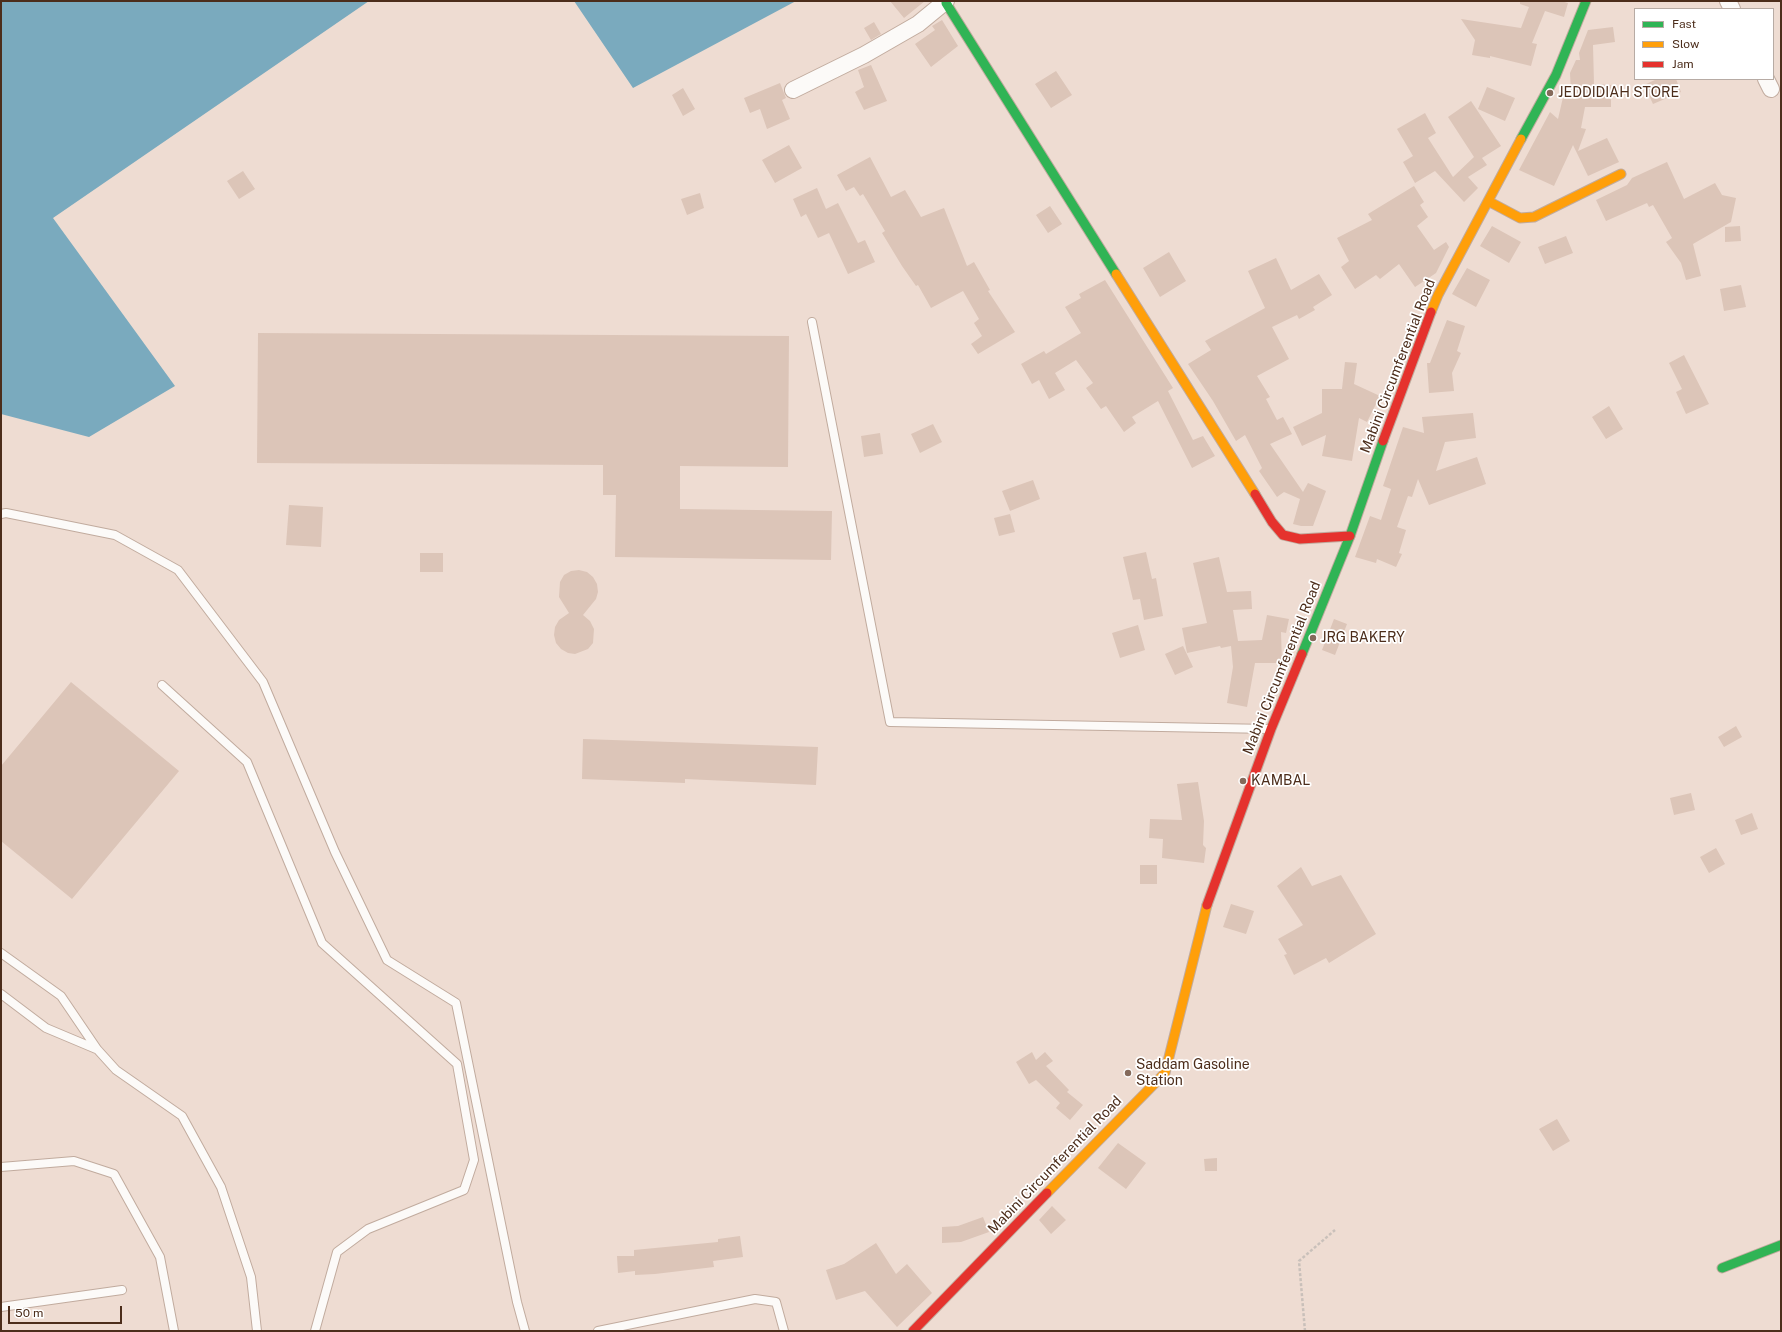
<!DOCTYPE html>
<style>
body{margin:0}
#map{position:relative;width:1782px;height:1332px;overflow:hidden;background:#eedcd2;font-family:"Public Sans",sans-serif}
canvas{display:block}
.frame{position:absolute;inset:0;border:2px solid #4c2d1b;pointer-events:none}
.legend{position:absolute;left:1634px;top:8px;width:140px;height:72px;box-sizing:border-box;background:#fff;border:1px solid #b7aba4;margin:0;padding:5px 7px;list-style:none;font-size:12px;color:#4c2d1b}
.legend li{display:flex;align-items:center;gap:8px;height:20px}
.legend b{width:20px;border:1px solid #b7aba4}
.scale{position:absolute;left:8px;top:1306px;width:114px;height:18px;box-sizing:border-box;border:2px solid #4c2d1b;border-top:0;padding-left:5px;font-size:12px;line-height:14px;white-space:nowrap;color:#4c2d1b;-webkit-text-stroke:3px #fff;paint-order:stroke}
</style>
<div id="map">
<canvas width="1782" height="1332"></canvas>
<div class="frame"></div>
<ul class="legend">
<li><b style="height:5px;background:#30b455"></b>Fast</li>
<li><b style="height:5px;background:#ff9f0a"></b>Slow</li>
<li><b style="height:5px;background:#e5322d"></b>Jam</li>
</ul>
<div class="scale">50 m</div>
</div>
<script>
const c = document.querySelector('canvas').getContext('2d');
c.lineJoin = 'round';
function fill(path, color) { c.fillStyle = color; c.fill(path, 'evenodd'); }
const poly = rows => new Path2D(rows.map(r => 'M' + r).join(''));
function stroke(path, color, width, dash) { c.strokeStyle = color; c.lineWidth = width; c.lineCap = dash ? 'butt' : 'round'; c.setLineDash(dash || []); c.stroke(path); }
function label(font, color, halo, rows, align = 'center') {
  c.font = font + ' "Public Sans",sans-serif'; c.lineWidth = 3.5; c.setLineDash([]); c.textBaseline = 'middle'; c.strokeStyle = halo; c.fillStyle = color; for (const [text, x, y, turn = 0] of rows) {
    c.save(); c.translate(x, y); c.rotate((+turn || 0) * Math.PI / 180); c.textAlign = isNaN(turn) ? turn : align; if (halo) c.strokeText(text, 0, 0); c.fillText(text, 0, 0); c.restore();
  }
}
const water = poly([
 [1,1,369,1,53,218,175,386,89,437,1,414],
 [574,1,796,1,633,88]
]);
const building = poly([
 [890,1,925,1,904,18],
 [1520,1,1561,1,1568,3,1564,17,1545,11,1532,43,1537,44,1531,66,1490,56,1490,58,1472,55,1475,40,1461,19,1521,28,1529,7,1520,4],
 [942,20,958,46,931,67,915,44,935,30,932,26],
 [874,22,881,34,871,40,864,28],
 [1613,27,1615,42,1593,45,1594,84,1611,85,1611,107,1585,107,1581,128,1586,129,1578,151,1607,138,1619,162,1588,176,1573,145,1554,186,1519,170,1550,112,1558,119,1564,93,1571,94,1570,73,1576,60,1580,60,1579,53,1588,30],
 [871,65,887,101,864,110,855,92,864,87,858,70],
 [1056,71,1072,95,1051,108,1035,84],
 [1657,79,1676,79,1681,92,1653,104,1644,85],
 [780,83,786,98,782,100,790,119,767,129,760,109,750,113,744,98],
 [1487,87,1515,98,1505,121,1478,109],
 [683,88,695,109,683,116,672,95],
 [1471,101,1501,146,1482,158,1487,165,1468,177,1478,188,1464,202,1435,171,1415,183,1403,162,1413,156,1397,129,1425,113,1436,133,1428,138,1453,177,1474,157,1448,117],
 [789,145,802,168,775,183,762,160],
 [870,157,891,197,905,190,921,217,944,208,967,266,974,262,990,290,988,291,1015,332,978,354,971,344,982,336,974,323,979,319,963,291,931,308,918,285,916,286,902,266,882,233,885,231,863,194,860,196,854,187,846,191,837,175],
 [1667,162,1684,199,1715,183,1722,195,1736,198,1731,222,1693,244,1701,276,1686,280,1681,263,1666,242,1672,238,1653,205,1649,207,1647,203,1606,221,1596,200,1627,185,1632,178],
 [243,171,255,189,239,199,227,181],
 [1414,186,1424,202,1420,205,1428,217,1417,226,1434,250,1446,242,1449,247,1436,273,1415,287,1399,264,1380,279,1376,275,1355,289,1341,267,1349,261,1337,238,1372,220,1368,214],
 [817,188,826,209,838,203,858,243,865,240,875,262,848,274,829,233,818,238,806,214,801,217,793,199],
 [700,193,704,208,687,215,681,199],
 [1050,206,1062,224,1048,233,1036,215],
 [1492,226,1521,242,1509,263,1480,246],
 [1740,226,1741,241,1725,242,1725,227],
 [1566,236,1573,253,1545,264,1538,247],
 [1169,252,1186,281,1160,297,1143,268],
 [1276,258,1291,290,1319,274,1332,295,1313,307,1315,310,1299,319,1297,315,1272,327,1289,359,1257,376,1270,397,1266,399,1277,420,1283,417,1292,434,1270,444,1303,492,1308,483,1326,491,1313,526,1301,526,1293,524,1300,499,1284,492,1277,497,1259,471,1262,468,1245,435,1236,441,1213,401,1188,364,1211,350,1205,341,1265,308,1248,271],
 [1467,268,1490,280,1476,307,1452,294],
 [1105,280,1173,388,1168,391,1169,393,1193,440,1203,436,1215,456,1192,468,1158,401,1132,417,1136,423,1124,432,1106,406,1101,409,1086,388,1093,383,1076,360,1055,373,1065,390,1049,399,1039,380,1032,384,1021,364,1044,351,1046,354,1081,333,1065,307,1081,298,1079,294],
 [1741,285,1746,307,1724,311,1720,289],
 [1447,320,1465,326,1457,351,1461,353,1452,373,1454,391,1429,393,1427,363,1430,363],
 [258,333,789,336,788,467,680,466,680,509,832,511,831,560,615,557,616,495,603,495,603,465,257,463],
 [1684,355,1709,404,1686,414,1676,392,1682,389,1669,363],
 [1345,362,1357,363,1354,384,1380,396,1367,422,1359,418,1352,461,1322,456,1326,435,1302,446,1293,427,1322,413,1322,389,1342,389],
 [1609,406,1623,429,1606,439,1592,417],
 [1473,413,1476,438,1445,442,1436,471,1477,457,1486,484,1429,505,1418,479,1412,497,1408,496,1397,527,1406,530,1399,553,1402,554,1396,567,1377,559,1376,563,1355,557,1370,516,1381,520,1391,489,1383,486,1403,427,1424,433,1422,417],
 [933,424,942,442,920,453,911,434],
 [880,433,883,454,864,457,861,436],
 [1033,480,1040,499,1010,511,1002,491],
 [289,505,323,507,321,547,286,545],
 [1010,514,1015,532,999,536,994,518],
 [1146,552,1152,579,1156,578,1163,616,1144,620,1140,599,1133,600,1123,557],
 [420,553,443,553,443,572,420,572],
 [1219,557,1227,592,1251,591,1252,609,1233,610,1238,641,1262,640,1267,615,1289,619,1286,633,1281,632,1282,663,1255,663,1247,707,1227,703,1233,667,1231,646,1221,648,1220,646,1187,653,1182,628,1207,623,1193,563],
 [579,570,587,572,593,577,597,584,598,592,596,599,583,615,590,621,594,629,593,643,588,649,575,654,568,653,561,649,556,643,554,635,555,627,559,620,569,613,559,597,560,582,564,575,571,571],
 [1334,619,1347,624,1335,655,1322,650],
 [1138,625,1145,650,1120,658,1112,633],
 [1183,646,1193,667,1175,675,1165,654],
 [71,682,179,771,72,899,1,841,1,766],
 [1736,726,1742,737,1724,747,1718,737],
 [583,739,818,747,816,785,685,779,685,783,582,779],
 [1198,782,1204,821,1203,845,1206,848,1204,863,1162,858,1163,839,1149,838,1150,819,1182,820,1177,784],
 [1691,793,1695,810,1674,815,1670,798],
 [1752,813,1758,829,1741,835,1735,820],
 [1716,848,1725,864,1709,873,1700,857],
 [1140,865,1157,865,1157,884,1140,884],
 [1301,867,1312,886,1341,875,1376,934,1329,963,1326,958,1294,975,1284,955,1287,954,1278,939,1303,925,1277,886],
 [1231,904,1254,911,1246,934,1223,927],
 [1032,1052,1036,1060,1045,1052,1053,1061,1046,1066,1069,1090,1067,1092,1083,1105,1070,1120,1056,1108,1060,1103,1036,1080,1029,1084,1016,1062],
 [1557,1119,1570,1141,1553,1151,1539,1129],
 [1118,1143,1146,1163,1126,1189,1098,1168],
 [1217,1158,1217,1171,1205,1171,1204,1159],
 [1052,1206,1066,1220,1051,1234,1039,1220],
 [983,1217,989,1232,961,1242,942,1243,942,1227,958,1226],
 [740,1236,743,1257,713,1261,714,1267,655,1274,635,1275,635,1271,618,1273,617,1256,634,1256,634,1250,718,1242,718,1239],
 [876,1243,896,1274,907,1264,932,1293,897,1327,865,1291,836,1300,826,1270,844,1264]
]);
const path = poly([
 [1305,1331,1299,1261,1335,1230]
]);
const lane = poly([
 [812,322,890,722,1270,729],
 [1,514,6,513,115,535,178,570,263,682,335,852,387,960,456,1003,517,1302,525,1331],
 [162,685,247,762,322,943,457,1064,474,1160,464,1190,368,1229,337,1252,315,1331],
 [1,953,61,996,97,1049,116,1070,182,1116,221,1187,251,1277,257,1331],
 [1,994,46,1028,96,1049],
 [1,1167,74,1161,114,1174,160,1257,174,1331],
 [1,1307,122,1290],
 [598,1331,755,1299,776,1302,784,1331]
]);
const street = poly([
 [1728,1,1732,9],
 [1766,79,1771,89],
 [793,90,864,55,918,24,946,1]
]);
const fast = poly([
 [946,3,1116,274],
 [1521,139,1556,75,1586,1],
 [1302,654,1350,536,1383,441],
 [1722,1268,1781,1245]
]);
const slow = poly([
 [1488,201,1520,218,1534,217,1621,174],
 [1116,274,1255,494],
 [1431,312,1438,295,1521,139],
 [1047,1193,1165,1073,1207,905]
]);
const jam = poly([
 [1383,441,1431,312],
 [1255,494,1272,522,1283,535,1300,539,1350,536],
 [1207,905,1271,729,1302,654],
 [913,1331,1047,1193]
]);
const markers = [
 [1550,93,4,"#856a5b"],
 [1313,638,4,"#856a5b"],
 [1243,781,4,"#856a5b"],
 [1128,1073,4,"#856a5b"]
];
const poiNames = [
 ["JEDDIDIAH STORE",1558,93],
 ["JRG BAKERY",1321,638],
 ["KAMBAL",1251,781],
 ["Saddam Gasoline",1136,1065],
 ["Station",1136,1081]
];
const streetNames = [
 ["Mabini Circumferential Road",1398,366,-69],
 ["Mabini Circumferential Road",1282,668,-68],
 ["Mabini Circumferential Road",1055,1165,-46]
];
fill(water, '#7aaabe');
fill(building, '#dcc5b8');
stroke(lane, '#c1ab9e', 10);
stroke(street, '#c1ab9e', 18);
stroke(fast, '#c1ab9e', 11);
stroke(slow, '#c1ab9e', 11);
stroke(jam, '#c1ab9e', 11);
stroke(path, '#c9c0ba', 2.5, [3, 2]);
stroke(lane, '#fcfaf8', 8);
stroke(street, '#fcfaf8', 16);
stroke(fast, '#30b455', 9);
stroke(slow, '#ff9f0a', 9);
stroke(jam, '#e5322d', 9);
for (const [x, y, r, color] of markers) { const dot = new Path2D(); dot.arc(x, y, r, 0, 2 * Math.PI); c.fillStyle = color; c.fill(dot); stroke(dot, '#fff', 1.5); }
label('14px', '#4c2d1b', '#fff', poiNames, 'left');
label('14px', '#4c2d1b', '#fff', streetNames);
</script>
